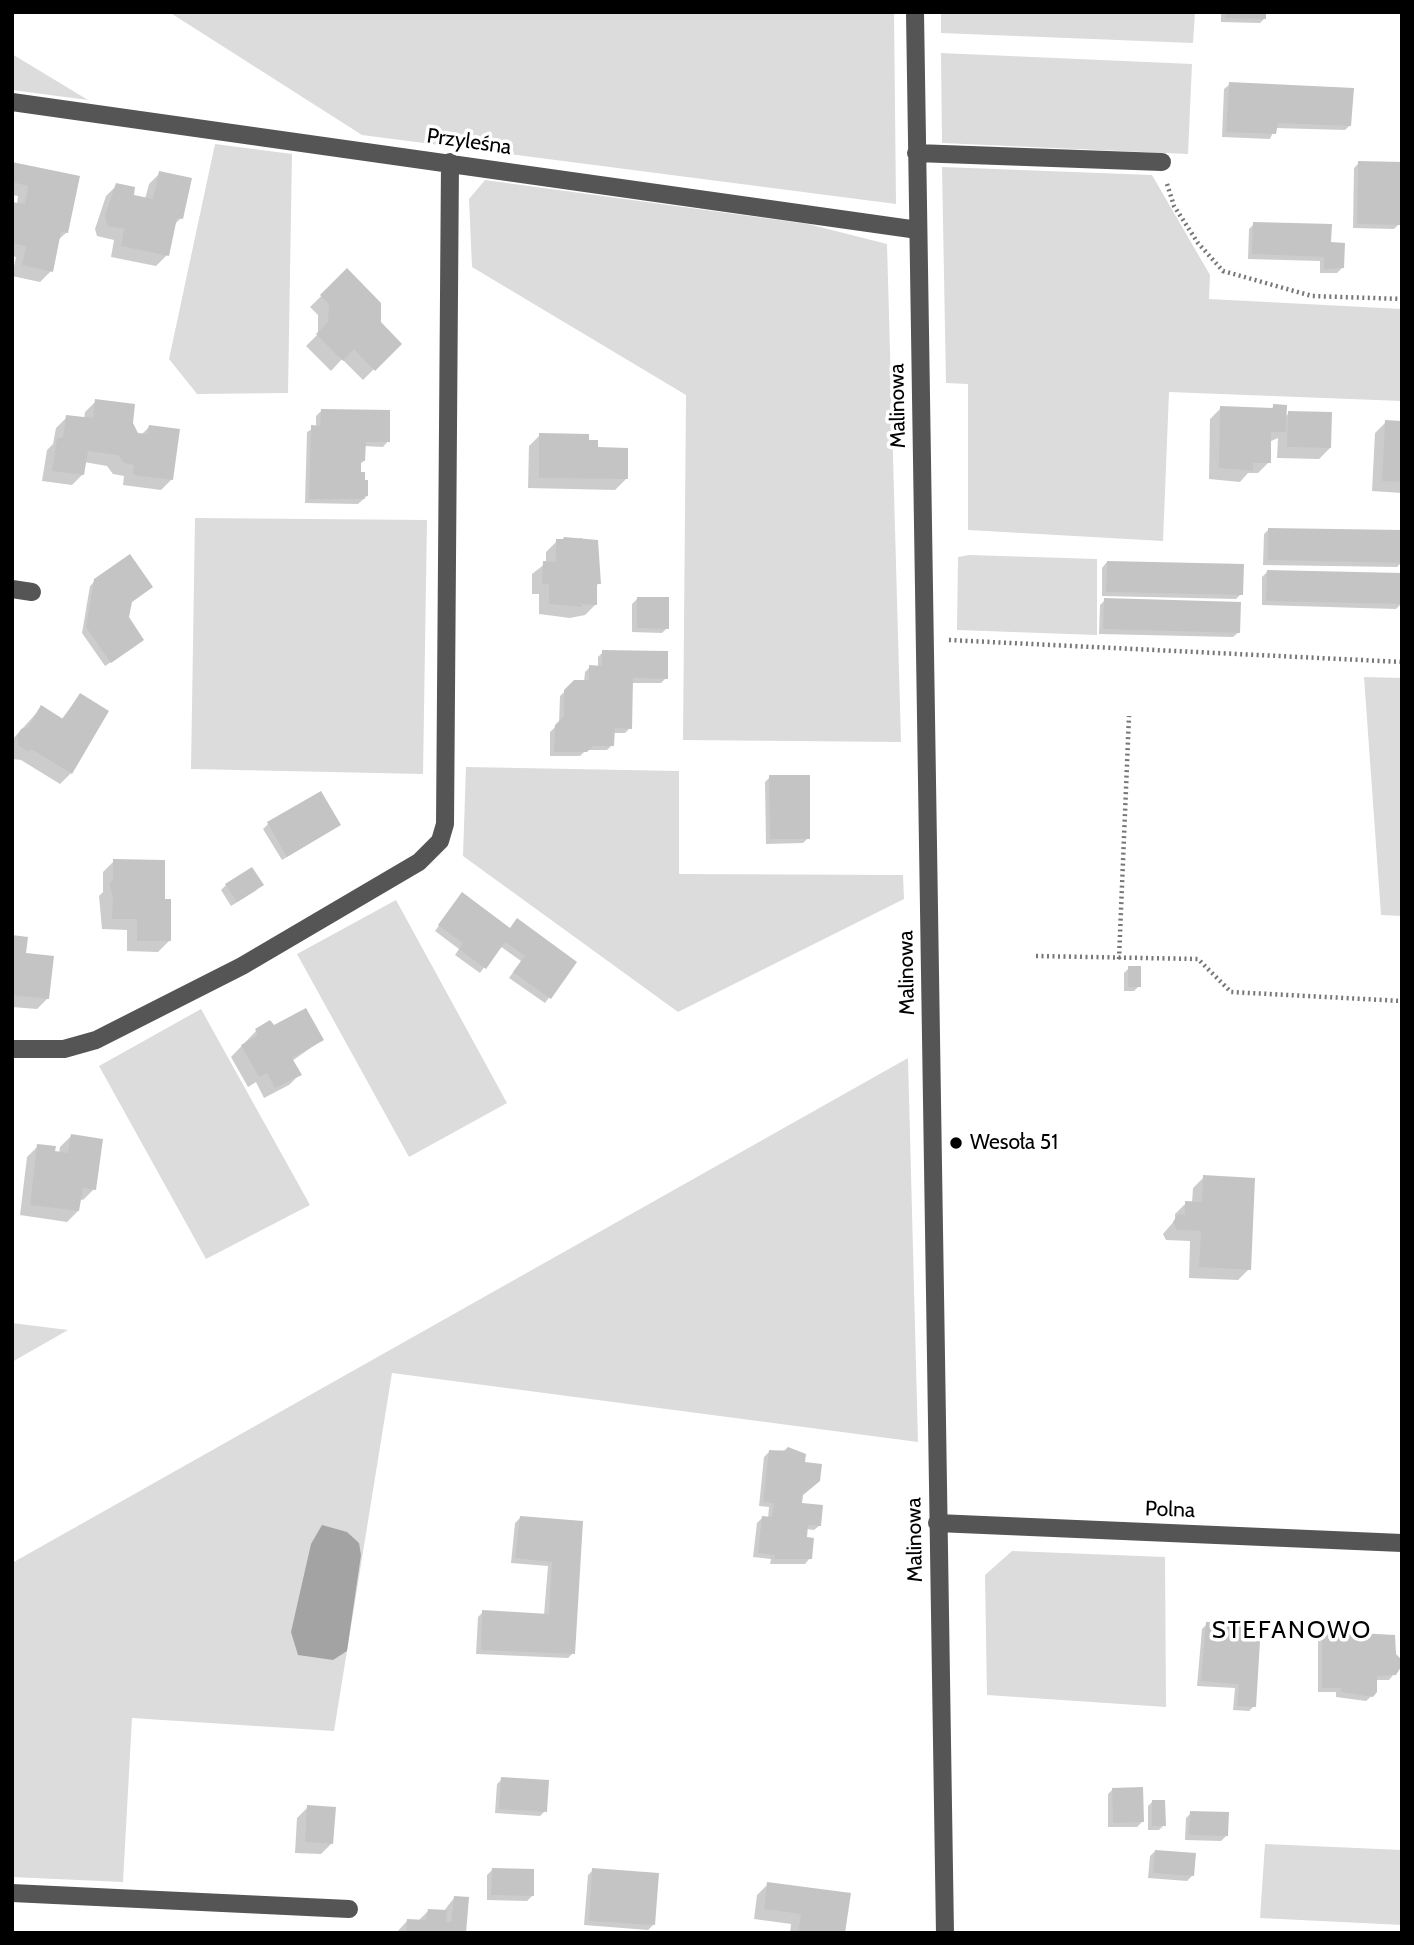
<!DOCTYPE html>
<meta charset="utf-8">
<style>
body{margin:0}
#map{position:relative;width:1414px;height:1945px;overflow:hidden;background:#fff;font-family:Cabin,sans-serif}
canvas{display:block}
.frame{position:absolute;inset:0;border:14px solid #000;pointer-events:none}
</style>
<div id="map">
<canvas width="1414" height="1945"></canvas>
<div class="frame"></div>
</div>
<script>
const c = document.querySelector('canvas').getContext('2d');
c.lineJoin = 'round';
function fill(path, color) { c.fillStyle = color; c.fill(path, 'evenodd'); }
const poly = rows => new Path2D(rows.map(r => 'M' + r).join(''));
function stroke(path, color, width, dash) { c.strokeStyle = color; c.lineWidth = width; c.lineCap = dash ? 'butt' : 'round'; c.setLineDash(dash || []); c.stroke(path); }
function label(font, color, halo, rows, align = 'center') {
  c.font = font + ' Cabin,sans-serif'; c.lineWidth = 7; c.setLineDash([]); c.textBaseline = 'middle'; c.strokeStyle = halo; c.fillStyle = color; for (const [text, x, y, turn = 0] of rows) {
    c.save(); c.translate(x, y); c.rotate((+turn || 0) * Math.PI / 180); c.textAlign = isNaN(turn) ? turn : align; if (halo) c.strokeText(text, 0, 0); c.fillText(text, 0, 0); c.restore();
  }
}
const green = poly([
 [169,12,894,12,896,204,362,135],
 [941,12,1195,12,1193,43,941,33],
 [941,53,1192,64,1188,154,942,143],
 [12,54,88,100,12,90],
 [215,144,292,154,288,393,197,394,169,359],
 [942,167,1152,175,1210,275,1209,299,1402,309,1402,401,1169,392,1163,541,968,530,968,384,946,383],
 [485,180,808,224,887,244,901,742,683,740,686,395,472,267,469,199],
 [195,518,427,520,423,774,191,769],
 [969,555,1097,559,1097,635,957,630,958,557],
 [1364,677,1402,678,1402,916,1381,915],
 [466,767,679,771,679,874,903,875,904,899,678,1012,463,856],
 [396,900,507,1103,409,1157,297,954],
 [201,1009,310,1205,206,1259,99,1066],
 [908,1058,918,1442,392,1373,334,1731,132,1718,123,1882,12,1877,12,1563],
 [12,1323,68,1330,12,1362],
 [1012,1551,1165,1557,1166,1707,987,1695,985,1575],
 [1265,1844,1402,1850,1402,1925,1260,1918]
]);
const water = poly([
 [322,1525,347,1532,359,1543,361,1555,347,1651,333,1660,298,1655,291,1632,311,1544]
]);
const shadow = poly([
 [1221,12,1265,12,1265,18,1260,23,1221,22],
 [1230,84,1350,125,1345,130,1275,128,1270,139,1222,137,1224,89],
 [1359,163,1399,224,1394,229,1353,228,1354,168],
 [12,164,67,232,57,241,51,271,40,282,12,276,16,257,12,256,12,203,17,204,18,196,12,195],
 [160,173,181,218,173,226,167,255,156,266,111,257,114,240,97,236,95,229,106,196,117,185,132,196,145,199,149,184],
 [1254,224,1329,244,1342,268,1337,273,1320,273,1320,261,1248,259,1249,229],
 [347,271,380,322,399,344,363,380,342,359,331,371,306,346,318,334,318,315,310,307],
 [96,401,131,424,137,435,141,435,149,427,172,479,161,490,123,485,124,476,113,474,107,466,84,462,83,474,72,485,42,481,47,450,53,444,56,428,67,417,84,419,85,412],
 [1274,406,1285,417,1289,413,1330,448,1319,459,1277,458,1278,438,1269,442,1269,462,1258,473,1248,473,1240,482,1209,479,1210,419,1221,408,1270,410],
 [321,411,388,441,383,447,364,446,364,461,359,465,367,496,358,504,305,503,307,432,316,427,316,416],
 [1386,422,1402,423,1402,493,1372,491,1375,433],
 [540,435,587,441,626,479,615,490,528,488,529,446],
 [1269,529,1402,562,1397,567,1263,565,1264,534],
 [582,538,599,583,595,587,596,604,585,615,570,618,539,614,539,594,532,594,532,574,546,563,546,552,557,541],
 [1107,562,1241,594,1236,599,1102,596,1102,568],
 [1267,572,1401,604,1396,609,1262,605,1262,577],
 [95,581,130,603,127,618,137,645,105,666,82,633,90,586],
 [637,599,667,628,662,633,632,632,632,604],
 [1105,600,1239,632,1233,637,1099,634,1100,605],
 [603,652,666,678,661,683,631,683,630,728,625,733,613,733,612,745,607,750,586,750,580,756,550,756,550,732,559,723,560,696,575,682,584,682,585,672,590,667,598,667,598,657],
 [80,695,71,773,60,784,21,760,12,759,12,740,41,708,61,720],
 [770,777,808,838,803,843,766,844,765,782],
 [268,824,339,825,282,860,263,829],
 [114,861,163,901,169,941,158,952,127,951,127,930,102,929,99,896,103,892,103,872],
 [226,885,257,890,231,906,221,890],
 [458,899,509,930,575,962,545,1003,509,978,521,961,500,946,480,973,455,955,459,949,435,931],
 [12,937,48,998,37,1009,12,1007],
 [1129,968,1139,986,1134,991,1124,991,1124,973],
 [273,1028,322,1040,292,1061,300,1074,289,1085,264,1098,256,1082,248,1087,231,1057,256,1031],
 [71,1136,94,1189,83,1200,79,1199,78,1211,67,1222,20,1215,27,1157,38,1146,59,1153,60,1147],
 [1204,1177,1249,1269,1238,1280,1189,1278,1190,1241,1166,1240,1163,1234,1175,1220,1175,1214,1186,1203,1192,1203,1193,1188],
 [794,1450,802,1495,800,1504,820,1525,814,1530,806,1529,810,1558,805,1564,770,1564,771,1559,753,1557,757,1523,762,1518,768,1519,769,1507,759,1506,764,1457,770,1451],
 [520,1518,581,1523,573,1653,568,1658,476,1654,478,1617,483,1612,544,1615,548,1566,511,1563,515,1523],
 [1207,1624,1254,1706,1249,1711,1233,1710,1235,1688,1197,1686,1202,1629],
 [1323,1633,1394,1674,1389,1680,1375,1680,1376,1692,1366,1701,1336,1697,1336,1692,1318,1692,1318,1638],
 [502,1779,545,1811,540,1816,495,1813,497,1784],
 [1113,1789,1142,1822,1137,1827,1108,1827,1108,1794],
 [1153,1801,1164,1825,1159,1830,1148,1830,1148,1806],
 [308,1807,332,1843,321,1854,295,1853,297,1818],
 [1191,1813,1226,1836,1221,1841,1185,1840,1186,1818],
 [1155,1851,1192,1876,1187,1881,1148,1878,1150,1856],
 [492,1870,532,1896,527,1901,487,1900,487,1875],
 [593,1870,653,1925,648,1930,584,1925,588,1875],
 [768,1884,844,1933,790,1933,791,1924,754,1919,757,1895],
 [454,1898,464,1933,396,1933,407,1921,417,1922,428,1911,443,1912]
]);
const building = poly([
 [1225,12,1266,12,1266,19,1225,18],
 [1229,82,1354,88,1351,126,1278,123,1276,134,1226,132],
 [1358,161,1402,162,1401,225,1357,224],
 [12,162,80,176,68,233,61,232,53,272,22,265,26,246,12,243,12,202,25,204,28,186,12,182],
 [159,171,192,178,183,219,177,218,169,256,121,246,124,229,107,226,105,216,116,183,135,187,134,195,153,199],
 [1253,222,1332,224,1331,242,1345,243,1344,268,1324,269,1324,257,1252,254],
 [347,268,381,303,381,322,402,344,375,371,354,349,343,361,316,334,328,322,329,304,320,295],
 [95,399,135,404,133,423,138,433,147,434,149,425,180,429,173,480,133,475,134,465,124,463,118,455,88,451,84,475,52,471,57,438,63,438,66,415,93,418],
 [1273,404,1287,405,1286,432,1271,432,1271,463,1253,463,1253,471,1219,468,1220,406,1273,408],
 [321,409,390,410,390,442,366,442,365,461,361,461,361,472,365,472,365,480,368,480,368,496,364,496,365,499,309,499,311,425,320,426],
 [1288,411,1332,412,1331,448,1287,447],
 [1385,420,1402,421,1402,482,1382,481],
 [539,433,589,434,589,440,598,440,598,447,628,448,628,479,539,478],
 [1268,528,1402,530,1402,563,1268,560],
 [564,537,598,540,601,584,597,584,597,605,582,604,582,607,549,604,549,584,542,584,543,561,556,562,556,539,563,539],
 [130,554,153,587,132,602,129,617,144,640,111,663,86,627,94,579],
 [1107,561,1244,564,1243,595,1106,592],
 [1267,570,1402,573,1402,604,1266,601],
 [637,597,669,597,669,629,637,628],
 [1104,598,1241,602,1240,633,1103,629],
 [602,650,668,651,668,679,633,678,632,729,615,728,614,746,593,746,587,752,554,752,555,725,564,716,564,690,574,680,589,680,589,665,602,666],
 [80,693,109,711,72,774,33,750,27,751,19,746,17,736,21,729,28,727,41,705,63,719],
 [769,775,810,775,810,839,770,839],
 [321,791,341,825,287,857,267,822],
 [113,859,165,860,165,899,171,899,171,941,137,941,137,919,112,919,113,897,109,884,113,880],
 [252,867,264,885,237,902,225,884],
 [462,892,510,928,517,918,577,962,551,999,513,972,525,956,505,942,486,969,459,949,463,943,438,925],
 [12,935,28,937,26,953,54,956,49,999,12,995],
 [1128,966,1141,966,1141,987,1128,987],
 [306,1008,324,1040,292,1058,302,1075,275,1088,267,1073,259,1077,241,1045,258,1035,255,1029,270,1020,274,1025],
 [71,1134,103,1139,96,1190,83,1188,79,1211,30,1205,37,1144,56,1146,55,1151,68,1153],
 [1203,1175,1255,1178,1251,1270,1199,1267,1201,1231,1177,1230,1173,1222,1178,1214,1185,1215,1185,1201,1202,1202],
 [788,1447,806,1454,805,1462,822,1464,820,1481,803,1495,802,1503,823,1505,821,1526,808,1525,807,1537,814,1538,812,1559,775,1559,775,1555,758,1553,762,1516,772,1517,774,1503,763,1502,769,1450,784,1451],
 [520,1516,583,1521,575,1654,481,1650,482,1610,549,1614,552,1562,515,1558],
 [1206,1622,1261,1625,1256,1707,1237,1706,1239,1684,1201,1681],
 [1322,1631,1395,1635,1396,1654,1401,1659,1401,1667,1396,1675,1377,1676,1377,1692,1373,1697,1341,1692,1341,1688,1322,1688],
 [501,1777,549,1780,547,1812,499,1809],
 [1143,1787,1144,1822,1113,1823,1112,1788],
 [1152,1800,1165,1800,1166,1826,1152,1826],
 [307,1805,336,1807,333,1844,305,1842],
 [1190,1811,1229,1812,1228,1836,1189,1835],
 [1155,1850,1196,1853,1194,1876,1153,1873],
 [492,1868,534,1869,534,1896,491,1895],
 [592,1868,659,1873,655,1925,589,1921],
 [767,1882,851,1893,845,1933,798,1933,801,1914,764,1909],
 [454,1896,469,1897,466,1933,406,1933,407,1919,426,1920,428,1909,447,1910,446,1922,451,1922]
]);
const path = poly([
 [1167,184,1174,206,1198,243,1223,271,1312,296,1402,299],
 [949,640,1402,662],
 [1036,956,1198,959,1231,992,1402,1001],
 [1119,959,1129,716]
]);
const minor = poly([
 [915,12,945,1933],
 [12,102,918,230],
 [916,153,1162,162],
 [12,589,32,592],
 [12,1049,64,1049,96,1040,242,966,419,862,440,841,445,824,450,162],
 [937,1523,1402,1543],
 [12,1893,349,1909]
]);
const markers = [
 [956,1143,7,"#000"]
];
const streetNames = [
 ["Przyleśna",469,142,8],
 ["Malinowa",898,406,-91],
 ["Malinowa",907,973,-91],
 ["Polna",1170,1510,2],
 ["Malinowa",915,1540,-91]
];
const poiNames = [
 ["Wesoła 51",970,1143]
];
const quarterNames = [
 ["STEFANOWO",1292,1631]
];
fill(green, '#dcdcdc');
fill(water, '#a3a3a3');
fill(shadow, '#0003');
fill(building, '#c4c4c4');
stroke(path, '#777', 4.5, [2, 3.5]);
stroke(minor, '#555', 18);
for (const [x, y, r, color] of markers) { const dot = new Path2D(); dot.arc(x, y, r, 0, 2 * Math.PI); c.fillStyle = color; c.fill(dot); stroke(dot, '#fff', 2.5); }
label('21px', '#000', '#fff', streetNames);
label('21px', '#000', '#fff', poiNames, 'left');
c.letterSpacing = '2px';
label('24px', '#000', '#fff', quarterNames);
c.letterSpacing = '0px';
</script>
